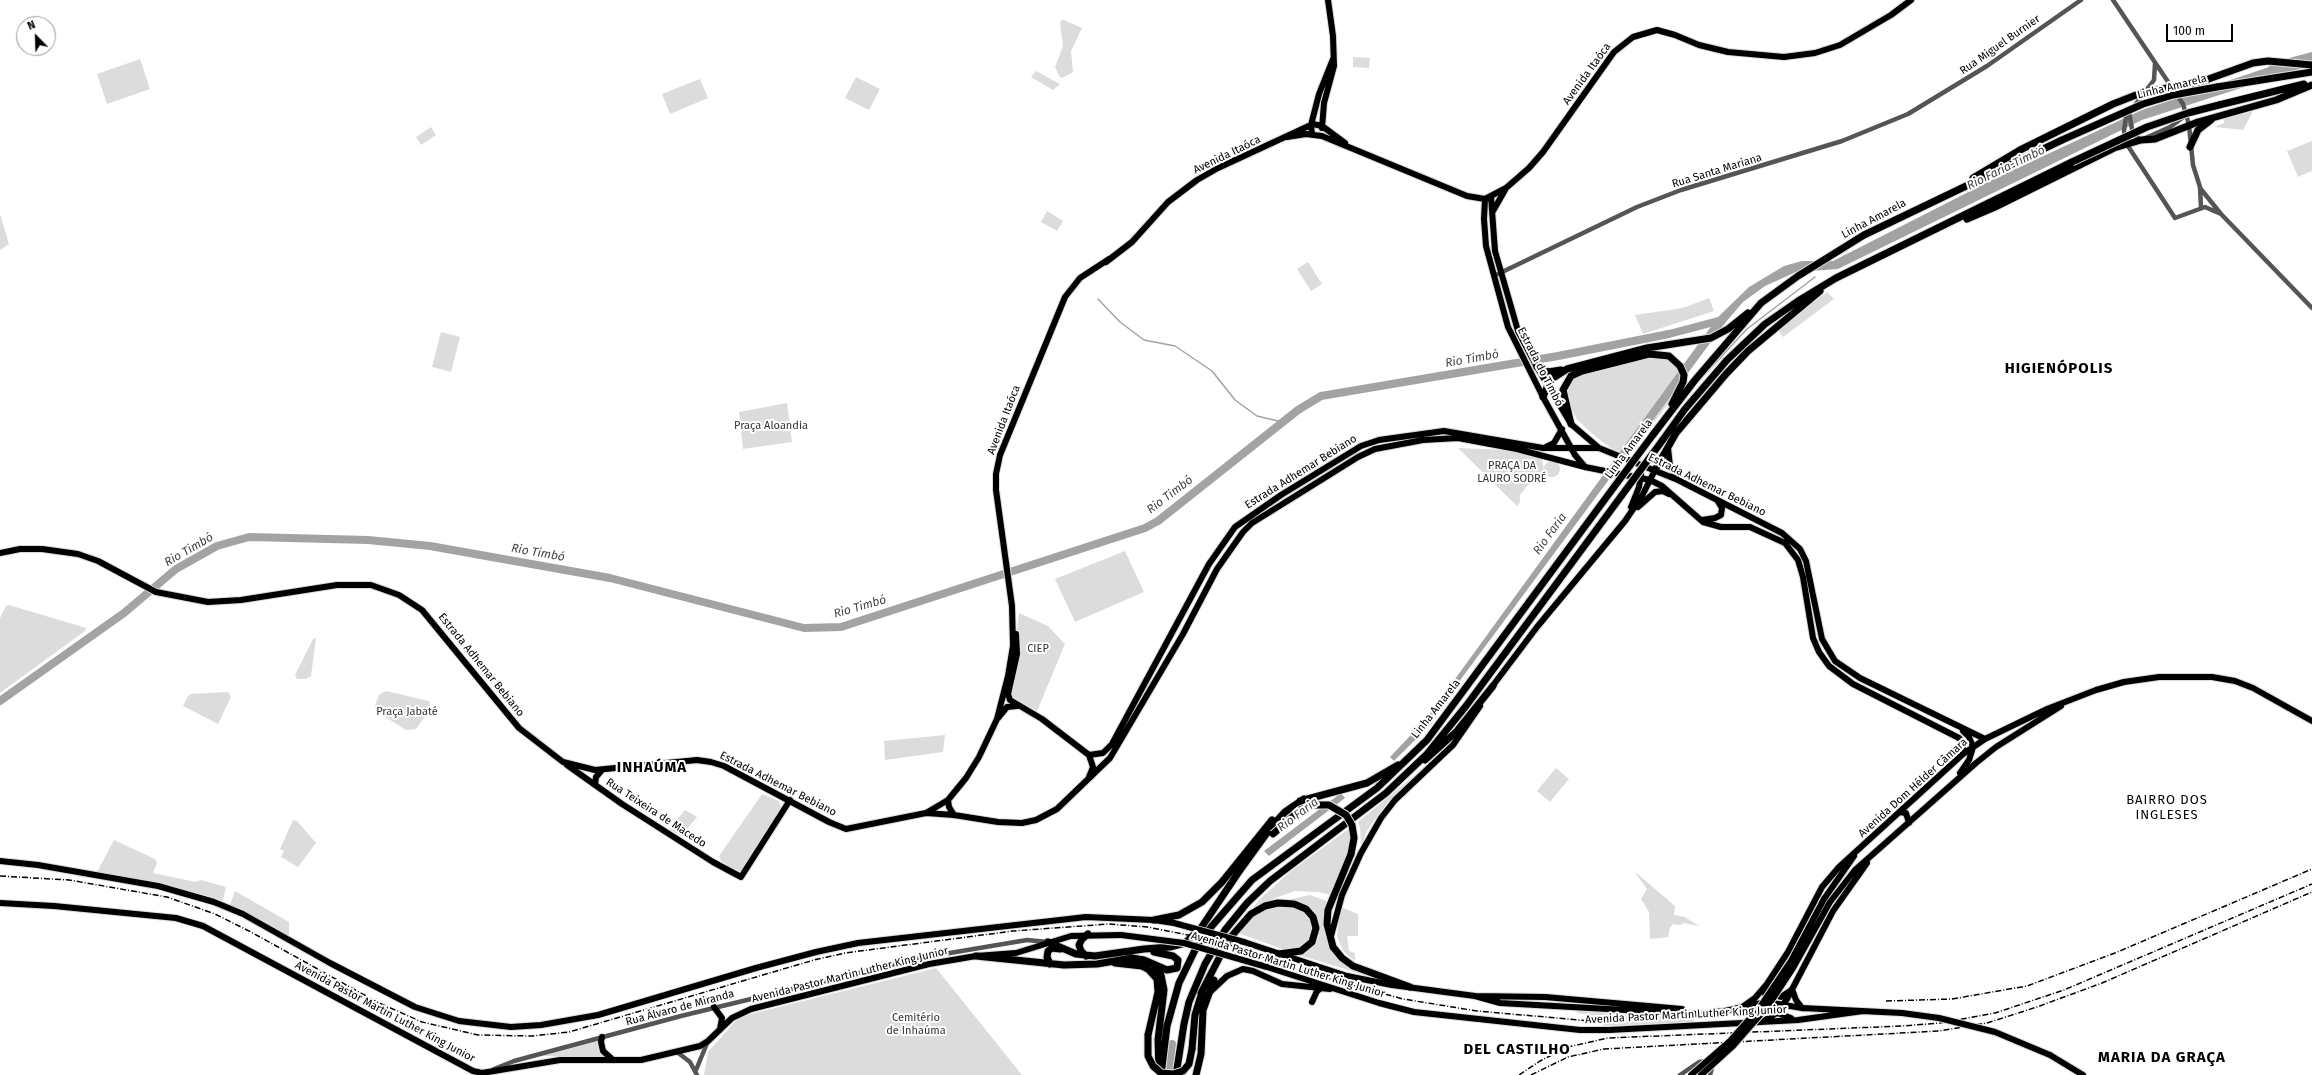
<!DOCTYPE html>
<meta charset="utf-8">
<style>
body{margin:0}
#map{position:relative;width:2312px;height:1075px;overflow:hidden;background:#fff;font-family:"Fira Sans",sans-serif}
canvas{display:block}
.north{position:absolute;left:16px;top:16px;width:40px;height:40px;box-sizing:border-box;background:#fff;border:1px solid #999;border-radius:50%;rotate:337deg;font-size:11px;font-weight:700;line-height:16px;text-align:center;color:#000}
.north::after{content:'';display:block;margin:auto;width:14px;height:18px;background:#000;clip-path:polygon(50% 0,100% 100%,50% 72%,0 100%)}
.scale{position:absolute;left:2166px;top:24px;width:67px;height:18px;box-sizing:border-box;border:2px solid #000;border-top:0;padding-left:5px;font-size:12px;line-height:14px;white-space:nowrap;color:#000;-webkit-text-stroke:3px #fff;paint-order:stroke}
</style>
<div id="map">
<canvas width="2312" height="1075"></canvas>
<div class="north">N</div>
<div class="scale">100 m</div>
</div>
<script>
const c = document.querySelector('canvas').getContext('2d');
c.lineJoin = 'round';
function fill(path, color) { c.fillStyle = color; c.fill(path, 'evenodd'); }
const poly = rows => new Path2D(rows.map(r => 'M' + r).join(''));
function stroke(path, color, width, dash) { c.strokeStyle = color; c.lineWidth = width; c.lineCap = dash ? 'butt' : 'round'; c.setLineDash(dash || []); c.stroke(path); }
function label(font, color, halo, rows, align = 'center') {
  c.font = font + ' "Fira Sans",sans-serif'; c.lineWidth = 4; c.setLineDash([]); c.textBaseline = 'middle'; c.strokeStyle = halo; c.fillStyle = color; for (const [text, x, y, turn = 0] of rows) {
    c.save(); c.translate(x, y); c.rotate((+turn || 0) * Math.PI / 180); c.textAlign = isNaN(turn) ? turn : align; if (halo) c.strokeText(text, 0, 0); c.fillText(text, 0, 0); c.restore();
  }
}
const green = poly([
 [1064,20,1082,28,1071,51,1073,72,1062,78,1060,77,1055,67,1063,46,1060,23,1062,20],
 [1353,57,1370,58,1369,68,1353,67],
 [140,59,150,89,107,104,97,74],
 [1036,71,1060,84,1053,90,1031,77],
 [856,77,880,89,869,110,845,98],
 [700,79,708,98,670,114,662,94],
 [2253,111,2243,130,2215,127,2224,123,2224,119],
 [431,127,436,135,421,145,416,137],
 [2312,141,2312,171,2298,177,2287,151],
 [1047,211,1063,221,1057,231,1041,222],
 [0,214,9,244,0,250],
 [1308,262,1322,284,1311,291,1297,269],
 [1827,292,1834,299,1783,337,1778,330,1783,324],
 [1709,298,1714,311,1643,334,1635,315,1683,308],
 [441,332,460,337,451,372,432,367],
 [1655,356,1664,357,1679,368,1680,388,1630,454,1613,450,1590,432,1576,418,1566,396,1567,385,1579,374],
 [787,403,792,442,743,449,739,412],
 [1458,448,1508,450,1542,458,1545,478,1528,485,1520,495,1520,502,1517,506],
 '1544 469a8 8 0 1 1 16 0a8 8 0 1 1-16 0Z',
 [1125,551,1144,592,1075,622,1055,579],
 [9,605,86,628,85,631,0,693,0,618,6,606],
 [1019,613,1048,626,1065,644,1037,711,1009,695],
 [316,638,311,676,306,679,297,679,295,675,313,639],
 [386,691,429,701,431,708,416,729,406,730,376,711,375,705,379,695],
 [228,692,231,697,218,724,183,706,188,696,191,694],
 [945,735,943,752,885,760,884,741],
 [1456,736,1432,762,1388,802,1368,829,1361,846,1360,827,1358,822,1416,774],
 [1556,768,1569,779,1550,802,1537,791],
 [762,794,779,801,781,808,742,870,738,872,721,861,719,856],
 [685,810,697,817,681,836,669,829],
 [293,820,297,821,316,843,298,867,281,857,284,851,280,849],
 [1351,827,1352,843,1331,895,1319,892,1295,891,1275,898,1250,911,1261,898,1291,871],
 [114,840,155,859,157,863,153,873,196,882,201,880,226,887,223,901,186,890,97,872],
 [1634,871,1675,906,1674,915,1685,917,1699,926,1683,923,1681,925,1673,924,1670,928,1668,937,1650,939,1649,912,1641,899,1647,889],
 [235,891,289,922,289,936,230,905],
 [1310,895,1329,902,1324,921,1325,929,1332,951,1345,964,1371,977,1299,955,1311,949,1316,942,1319,936,1318,921,1313,912,1283,901],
 [1278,906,1300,909,1309,916,1313,924,1314,935,1302,948,1285,950,1238,933,1251,917,1262,910],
 [1341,907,1358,914,1358,936,1347,936,1349,951,1355,953,1355,961,1343,951,1337,936],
 [936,968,1022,1075,704,1075,708,1052,739,1017],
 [1574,1009,1625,1014,1695,1018,1693,1022,1603,1026,1604,1018,1578,1013],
 [598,1041,599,1051,604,1057,542,1056]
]);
const water = poly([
 [2312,52,2312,65,2142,120,1838,269,1796,272,1765,286,1743,302,1725,323,1461,679,1431,724,1394,761,1390,757,1426,719,1718,317,1749,287,1784,266,1802,261,1833,261,1992,180,2142,110,2269,67,2270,63],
 [1341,793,1345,798,1269,856,1264,851]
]);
const stream = poly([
 [1098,299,1120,322,1144,340,1175,346,1212,371,1235,400,1257,416,1278,421,1287,419],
 [1697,383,1747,329,1815,277]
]);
const river = poly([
 [0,701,124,613,176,569,217,546,249,537,368,540,430,546,610,578,804,628,841,627,1145,528,1158,521,1298,410,1321,396,1558,356,1669,334,1722,320],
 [1168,1075,1172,1044]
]);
const minor = poly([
 [2113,0,2183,104,2189,125,2193,165,2200,187,2201,208],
 [2155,64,2154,80,2126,117,2124,131,2126,143,2175,218,2205,207,2221,214],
 [2129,112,2132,129,2137,137,2141,140,2170,127,2185,116],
 [2200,188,2221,214,2312,308],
 [1498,274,1637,207,1681,190,1842,141,1908,114,1987,66,2081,0],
 [677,1052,690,1062,697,1075],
 [494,1069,514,1061,681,1016,920,958,1027,940,1048,942],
 [696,1070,708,1041],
 [1680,1075,1699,1062,1707,1061,1712,1068,1710,1075]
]);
const major = poly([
 [1322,128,1324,103,1334,66,1333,36,1328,0],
 [1312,134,1311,125,1319,94,1333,59],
 [1287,137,1306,134,1322,136,1467,196,1485,199,1506,188,1529,168,1543,152,1614,52,1633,37,1657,30,1675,35,1699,45,1728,52,1784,57,1815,53,1840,45,1891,15,1911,0],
 [1491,197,1495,251,1518,331,1537,367,1571,424,1599,448],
 [1485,199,1484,219,1486,246,1508,327,1543,397,1575,455,1585,467],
 [1493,211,1505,190],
 [1106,262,1132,242,1168,202,1197,180,1218,168,1313,124,1322,126,1345,143],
 [1546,447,1554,443,1562,429],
 [1668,448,1670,466,1678,480],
 [1631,507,1639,487,1641,474],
 [1638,507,1655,492,1663,491,1669,494],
 [1702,520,1715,518,1721,515,1722,508,1717,500],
 [0,553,20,549,42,549,78,554,98,561,156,592,208,602,241,600,337,585,371,585,399,595,422,610,519,728,563,762,595,770,697,760,711,762,724,766,829,822,846,829,926,813,954,815,998,822,1022,823,1036,820,1057,809,1110,758,1183,634,1217,569,1243,532,1252,523,1358,457,1375,449,1423,440,1458,438,1517,449,1585,467,1650,480,1662,486,1703,522,1721,527,1750,527,1785,543,1798,560,1803,577,1813,638,1819,652,1829,666,1853,684,1959,738,1963,744,1963,754],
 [1016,634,1017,654,1008,694,1010,700,1042,719,1089,755,1093,767,1089,777],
 [1491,688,1537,627,1625,521,1642,496,1655,470],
 [998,718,1007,707,1017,706],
 [1089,755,1103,753,1112,744,1209,564,1235,527,1281,495,1361,446,1379,440,1444,431,1543,448,1599,448,1678,480,1782,533,1800,549,1806,561,1822,639,1835,661,1860,678,1985,739],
 [567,765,622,804,713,862,741,877,790,800],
 [1960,773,1969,760,1973,747,1969,737,1963,731],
 [595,785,596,777,602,770],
 [948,800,949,807,954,815],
 [1899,812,1906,813,1909,823],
 [926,813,948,800,966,778,979,757,997,719,1008,676,1013,646,1012,606,996,490,996,474,1000,455,1065,297,1080,278,1109,259],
 [0,861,38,865,158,886,214,902,243,914,330,963,415,1007,459,1021,511,1027,541,1025,598,1015,756,968,816,952,858,943,1086,917,1154,920,1174,923],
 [1824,899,1854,856],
 [1830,902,1855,870,1976,763,1996,747,2061,706],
 [0,903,54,906,176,918,203,926,473,1071,482,1073,560,1060,641,1060,700,1046,708,1041,732,1018,751,1009,929,964,976,956,1016,953,1071,936,1121,935],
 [1331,936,1342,895,1361,853,1381,818,1395,800,1453,745,1480,706],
 [1244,942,1347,976,1392,985,1475,996,1545,997,1682,1009],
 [1267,967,1379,1003,1414,1012,1580,1030,1609,1030,1798,1020,1863,1011],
 [1767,984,1765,993,1769,1006,1777,1013,1791,1018],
 [1792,989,1796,1000,1802,1008],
 [1210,992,1227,976,1243,969,1253,971,1282,984,1330,989],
 [1771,994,1781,997,1790,991],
 [1475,996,1500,1003,1697,1014,1725,1011,1766,1002,1802,1008,1902,1013,1939,1018],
 [1312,1002,1317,991,1321,988],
 [714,1007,722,1018,720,1029],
 [1741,1008,1755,998,1767,984,1788,952,1822,887,1839,867,1963,754,1985,739,2047,709,2096,690,2124,682,2159,677,2212,677,2235,681,2253,688,2312,721],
 [1765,1020,1777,1013,1787,999,1833,911,1867,863],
 [602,1037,601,1042,603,1051,613,1060],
 [2050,1055,2083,1075]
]);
const highway = poly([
 [2217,87,2312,72],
 [2219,105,2304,84],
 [2190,147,2198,130,2211,120],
 [1973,178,2020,150,2113,104,2141,93,2203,81,2253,63,2268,61,2312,65],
 [1967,219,1995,207,2114,148,2141,140,2155,139,2198,122,2276,100,2312,85],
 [1537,367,1548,372,1561,370],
 [1543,397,1550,380,1567,369,1647,348,1711,338,1728,329,1748,313],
 [1571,424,1563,390,1571,376,1582,371,1649,354,1669,356,1680,366,1684,375,1683,382,1672,404],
 [1652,436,1695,380,1761,303,1798,276,1864,235,2062,140],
 [1662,441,1685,409,1727,360,1765,324,1798,301,1836,278,2072,162],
 [1655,470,1676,433,1726,374,1748,351,1820,291],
 [1425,760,1457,731,1493,686],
 [1300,801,1367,783,1398,765],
 [1351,854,1328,910,1327,924,1333,947,1342,958,1353,966,1410,987],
 [1154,920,1179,915,1202,902,1222,882,1272,820],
 [1048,942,1076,954,1095,956,1144,949,1170,947,1185,943,1201,928,1238,873,1272,826,1285,812,1304,799],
 [976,956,1064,965,1097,964,1132,958,1144,960,1167,970,1177,968,1178,960,1173,956,1154,952],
 [1086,956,1081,951,1079,945,1082,939,1088,934],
 [1115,963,1142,966,1148,969,1157,979,1158,992,1148,1035],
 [1050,964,1047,957,1048,951,1052,948,1060,949],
 [1154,965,1161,975,1164,990,1158,1040,1159,1071],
 [1201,993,1229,939,1251,914,1265,906,1278,903,1294,904,1306,909,1313,917,1316,928,1312,942,1301,951,1279,954],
 [1192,1049,1195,1015,1203,989],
 [1161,1075,1167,1026,1179,983,1197,946,1211,927,1252,880,1377,788,1427,740,1614,487],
 [1176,1075,1184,1024,1189,1002,1205,964,1225,930,1247,903,1270,881,1386,793,1427,754,1466,706,1622,495],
 [1196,1075,1201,1054,1203,1010,1214,980]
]);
const rail = poly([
 [0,876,69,880,167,897,215,914,251,932,377,1002,422,1022,478,1035,532,1036,569,1032,814,960,845,953,1013,931,1109,924,1147,927,1219,941,1305,972,1403,999,1477,1011,1602,1022],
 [1886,1001,1952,999,2027,986,2115,953,2312,869],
 [1519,1075,1540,1061,1568,1047,1608,1038,1902,1026,1940,1023,1995,1013,2064,990,2312,884],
 [1531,1075,1568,1057,1604,1049,1939,1031,1987,1023,2037,1007,2102,983,2312,892]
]);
const majorBridge = poly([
 [1174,923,1244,942],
 [1121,935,1184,943,1267,967],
 [1939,1018,1995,1032,2050,1055],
 [1691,1075,1730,1041,1760,1007,1791,961,1824,899],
 [1701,1075,1733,1046,1768,1006,1793,968,1830,902]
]);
const highwayBridge = poly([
 [2062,140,2143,104,2173,95,2217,87],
 [2072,162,2147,127,2188,113,2219,105],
 [1614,487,1652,436],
 [1622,495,1662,441],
 [1273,834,1300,810,1314,805,1329,805,1346,815,1352,825,1354,838,1351,854],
 [1148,1035,1148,1056,1153,1066,1161,1073,1173,1074,1183,1071,1189,1064,1192,1049]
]);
const streetNames = [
 ["Rua Miguel Burnier",2000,45,-35],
 ["Avenida Itaóca",1587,74,-54],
 ["Linha Amarela",2172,87,-14],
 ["Avenida Itaóca",1227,155,-26],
 ["Rua Santa Mariana",1717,171,-17],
 ["Linha Amarela",1874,219,-28],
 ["Estrada do Timbó",1540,367,63],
 ["Avenida Itaóca",1004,420,-69],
 ["Linha Amarela",1629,449,-53],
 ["Estrada Adhemar Bebiano",1301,472,-32],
 ["Estrada Adhemar Bebiano",1707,485,26],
 ["Estrada Adhemar Bebiano",481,665,51],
 ["Linha Amarela",1436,709,-52],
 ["Estrada Adhemar Bebiano",778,784,27],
 ["Avenida Dom Hélder Câmara",1913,788,-42],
 ["Rua Teixeira de Macedo",656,813,33],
 ["Avenida Pastor Martin Luther King Junior",1288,965,17],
 ["Avenida Pastor Martin Luther King Junior",850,975,-14],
 ["Rua Álvaro de Miranda",680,1008,-15],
 ["Avenida Pastor Martin Luther King Junior",385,1012,28],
 ["Avenida Pastor Martin Luther King Junior",1686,1015,-3]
];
const parkNames = [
 ["Praça Aloandia",771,426],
 ["PRAÇA DA",1512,466],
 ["LAURO SODRÉ",1512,479],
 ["CIEP",1038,649],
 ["Praça Jabaté",407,712],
 ["Cemitério",916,1018],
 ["de Inhaúma",916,1031]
];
const waterNames = [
 ["Rio Faria-Timbó",2006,168,-26],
 ["Rio Timbó",1472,359,-10],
 ["Rio Timbó",1170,495,-37],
 ["Rio Faria",1550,534,-54],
 ["Rio Timbó",189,550,-30],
 ["Rio Timbó",538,553,10],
 ["Rio Timbó",860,607,-16],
 ["Rio Faria",1298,815,-37]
];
const quarterNames = [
 ["BAIRRO DOS",2167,800],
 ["INGLESES",2167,815]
];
const districtNames = [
 ["HIGIENÓPOLIS",2059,369],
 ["INHAÚMA",652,768],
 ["DEL CASTILHO",1517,1050],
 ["MARIA DA GRAÇA",2162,1058]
];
fill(green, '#dcdcdc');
fill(water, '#a3a3a3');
stroke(stream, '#a3a3a3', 1.5);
stroke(river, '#a3a3a3', 8);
stroke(major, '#dbdbdb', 8);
stroke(highway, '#dbdbdb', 9);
stroke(minor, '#555', 4.5);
stroke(major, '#000', 6);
stroke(highway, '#000', 7);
stroke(rail, '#000', 1.5, [6, 2, 1, 2]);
stroke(majorBridge, '#dbdbdb', 8, []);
stroke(highwayBridge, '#dbdbdb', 9, []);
stroke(majorBridge, '#000', 6);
stroke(highwayBridge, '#000', 7);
label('11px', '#000', '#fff', streetNames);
label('11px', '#333', '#fff', parkNames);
label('italic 12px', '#444', '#fff', waterNames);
c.letterSpacing = '1px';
label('13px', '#000', '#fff', quarterNames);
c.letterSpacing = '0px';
c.letterSpacing = '1px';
label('bold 15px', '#000', '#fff', districtNames);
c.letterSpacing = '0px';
</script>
